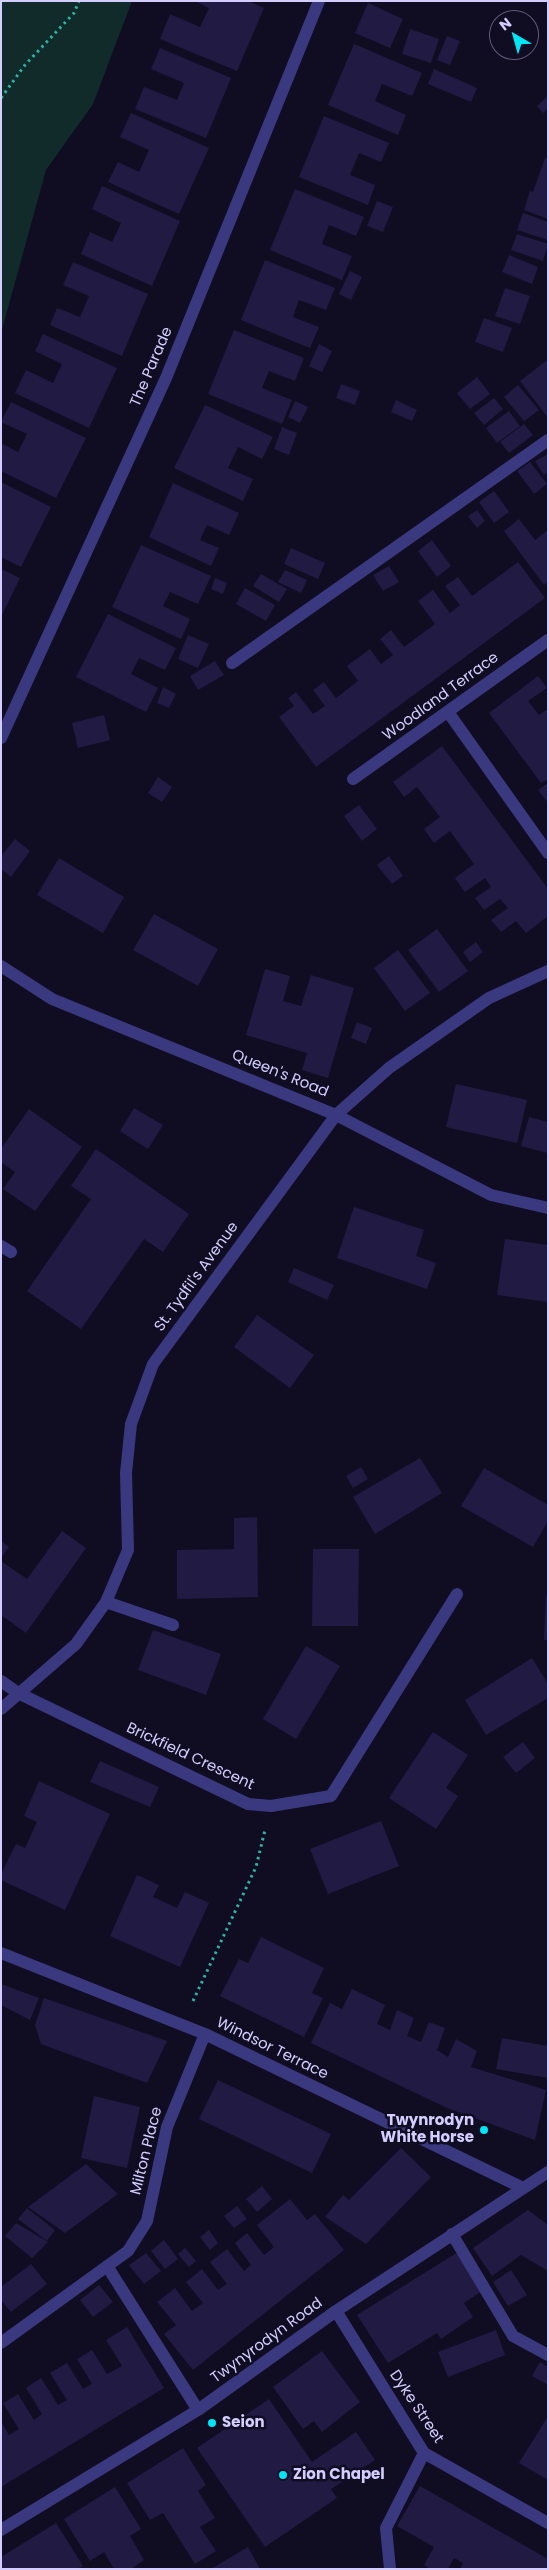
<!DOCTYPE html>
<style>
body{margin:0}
#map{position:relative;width:549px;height:2570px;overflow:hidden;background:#100d22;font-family:Poppins,sans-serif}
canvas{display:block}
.frame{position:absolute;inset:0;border:2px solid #d3ceff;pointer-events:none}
.north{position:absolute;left:489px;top:10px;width:50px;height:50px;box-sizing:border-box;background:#100d22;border:1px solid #5e5a7a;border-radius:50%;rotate:322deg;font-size:14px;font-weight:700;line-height:20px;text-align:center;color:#d3ceff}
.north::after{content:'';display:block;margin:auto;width:18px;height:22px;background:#02e5f7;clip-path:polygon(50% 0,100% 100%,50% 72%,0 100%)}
</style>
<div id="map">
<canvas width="549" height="2570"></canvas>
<div class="frame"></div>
<div class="north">N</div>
</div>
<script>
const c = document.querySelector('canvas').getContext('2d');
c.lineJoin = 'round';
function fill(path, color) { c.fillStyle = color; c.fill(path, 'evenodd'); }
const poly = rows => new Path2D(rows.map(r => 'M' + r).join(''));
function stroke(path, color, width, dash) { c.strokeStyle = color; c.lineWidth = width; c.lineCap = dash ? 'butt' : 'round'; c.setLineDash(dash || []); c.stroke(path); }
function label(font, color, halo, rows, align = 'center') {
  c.font = font + ' Poppins,sans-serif'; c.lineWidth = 5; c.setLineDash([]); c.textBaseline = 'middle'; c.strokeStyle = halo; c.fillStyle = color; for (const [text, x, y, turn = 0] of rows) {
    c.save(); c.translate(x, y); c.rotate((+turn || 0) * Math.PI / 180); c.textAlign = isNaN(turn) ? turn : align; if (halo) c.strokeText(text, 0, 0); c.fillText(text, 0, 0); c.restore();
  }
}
const green = poly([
 [1,1,132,1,93,104,46,170,1,333]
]);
const building = poly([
 [194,1,248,1,264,8,237,71,160,39,170,14,200,27,209,8],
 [368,3,403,19,390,48,355,33],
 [410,29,439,39,431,63,402,54],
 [447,36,460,41,450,65,437,60],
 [354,44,422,73,412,96,382,84,375,101,406,115,398,135,328,105],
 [160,48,231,78,206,138,135,109,144,87,177,100,184,83,151,69],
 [434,69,477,88,471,102,428,84],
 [548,96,548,108,543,113,537,106],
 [131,113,209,148,179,214,108,182,118,162,139,172,149,150,120,137],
 [324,116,389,143,381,162,359,153,350,175,375,185,368,205,299,177],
 [545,158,548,159,548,219,524,210,530,191,533,192],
 [102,186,180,221,152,286,81,254,90,232,112,242,121,223,92,209],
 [295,189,364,217,356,236,329,225,322,244,352,256,342,280,270,250],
 [377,201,393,207,383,232,367,226],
 [523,213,548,222,548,240,517,230],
 [517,234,548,244,543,261,511,250],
 [509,255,538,267,532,284,502,272],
 [265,260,335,288,326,310,299,300,293,317,319,327,310,348,241,320],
 [73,262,148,294,122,356,50,325,57,308,80,317,89,296,63,285],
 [350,271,362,277,351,300,339,294],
 [505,288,530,296,520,324,495,316],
 [484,318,512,328,503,352,475,342],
 [234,330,304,358,295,381,269,371,262,388,292,400,282,424,208,394],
 [43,334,117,368,89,428,15,393,26,370,53,383,62,364,35,351],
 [319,344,332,351,322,372,309,366],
 [546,361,548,363,548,418,520,381],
 [477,377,490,394,470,409,457,393],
 [341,384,360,391,355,405,336,398],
 [518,385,539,410,524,421,504,397],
 [494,398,503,409,484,425,474,413],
 [396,400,417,410,412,421,391,412],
 [295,401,308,407,300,423,288,417],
 [11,402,86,438,56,498,1,471,1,443,18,452,27,434,1,422],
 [205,405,273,437,262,459,238,447,228,468,253,479,243,501,174,468],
 [509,411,520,426,497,443,486,428],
 [524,424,533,435,509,453,500,442],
 [282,427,297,433,289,455,274,449],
 [548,454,548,472,544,475,535,461],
 [530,462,547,484,534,494,517,471],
 [1,482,51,507,21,567,1,557],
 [173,483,239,513,229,535,207,525,200,540,219,548,211,566,149,537],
 [494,491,509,512,494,523,479,502],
 [477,510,485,521,477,528,468,516],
 [519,519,535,540,548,530,548,582,544,585,504,531],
 [432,540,451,566,437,577,418,551],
 [141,545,211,576,198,604,170,592,163,606,190,619,181,639,112,607],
 [291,548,325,563,318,579,284,564],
 [518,562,545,598,316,767,279,717,294,706,288,698,296,692,313,714,325,706,313,690,324,682,336,698,358,681,347,666,370,649,381,664,393,655,380,639,391,630,404,647,435,624,418,601,433,590,450,613,460,605,445,586,458,577,472,596],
 [389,566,399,582,383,591,373,575],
 [1,569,20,578,1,617],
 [285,570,307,580,301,593,278,582],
 [261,574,287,589,279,602,253,586],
 [215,578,227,583,223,594,211,589],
 [245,588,275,605,266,621,236,604],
 [108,614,176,648,165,670,139,658,131,674,158,688,146,712,76,677],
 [188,635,209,644,198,668,178,659],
 [215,661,224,675,198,690,190,676],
 [538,676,547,688,528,701,539,715,548,709,548,779,541,783,489,713],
 [163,687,176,694,169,708,157,703],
 [104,715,110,740,78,748,72,723],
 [442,746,548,889,548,916,526,933,516,921,501,932,491,920,508,908,500,899,484,910,475,898,491,887,485,878,465,892,455,878,474,864,450,831,434,843,424,829,440,817,417,787,404,797,393,782],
 [158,777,172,787,162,802,148,793],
 [548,783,548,803,538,790],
 [359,805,377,829,362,841,344,816],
 [15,839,30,851,11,877,1,869,1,856],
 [389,856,403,876,392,884,377,865],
 [59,858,124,897,103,933,37,895],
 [154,914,218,949,198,986,133,950],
 [437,929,468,971,439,992,408,950],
 [476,942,483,952,470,962,463,952],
 [398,950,430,993,405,1011,374,968],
 [265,969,290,976,283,1001,301,1006,311,975,354,988,328,1078,302,1070,307,1053,246,1035],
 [357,1022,372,1028,366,1044,351,1038],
 [456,1084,527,1100,517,1143,446,1127],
 [134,1108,163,1125,148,1149,120,1131],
 [29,1109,82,1147,35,1211,3,1189,15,1172,1,1162,1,1149],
 [529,1117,548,1122,548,1153,521,1146],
 [96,1149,189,1214,163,1252,144,1239,81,1329,27,1291,91,1199,71,1186],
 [354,1207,424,1230,416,1256,436,1263,427,1289,337,1258],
 [505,1239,548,1245,548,1302,497,1295],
 [294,1268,334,1285,327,1300,288,1282],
 [257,1315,314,1355,290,1388,234,1347],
 [420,1458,442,1493,375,1534,353,1497],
 [361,1467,368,1479,353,1488,346,1476],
 [484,1468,548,1505,548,1521,533,1547,461,1506],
 [257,1517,258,1597,177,1599,177,1550,234,1549,234,1518],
 [62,1531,86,1548,26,1633,1,1615,1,1561,27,1579],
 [1,1541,9,1547,1,1558],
 [313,1549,359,1549,358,1626,312,1626],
 [546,1596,548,1596,548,1640,544,1640],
 [153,1630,221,1654,206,1695,138,1670],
 [306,1646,340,1666,296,1739,263,1719],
 [532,1658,548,1684,548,1698,486,1735,465,1700],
 [433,1732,468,1755,446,1788,458,1796,436,1829,389,1798],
 [523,1742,535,1758,516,1773,503,1757],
 [100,1761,159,1787,150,1807,90,1782],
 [39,1781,110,1814,65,1910,1,1880,1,1874,16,1844,25,1848,37,1822,24,1816],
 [381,1821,399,1866,328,1894,310,1849],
 [137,1875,159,1885,153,1897,177,1908,185,1892,209,1903,180,1967,110,1936],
 [261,1937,324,1968,312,1993,323,1998,304,2037,220,1996,239,1959,248,1963],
 [1,1984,39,1998,30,2020,1,2005],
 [352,1989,385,2005,377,2024,390,2030,397,2010,414,2018,407,2036,421,2042,429,2022,445,2028,437,2050,448,2057,456,2039,477,2051,471,2067,546,2090,535,2140,447,2108,311,2043,330,2003,342,2009],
 [44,1998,167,2041,147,2083,41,2044,35,2025],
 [502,2038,548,2046,548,2078,496,2069],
 [218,2080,331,2134,312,2173,199,2119],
 [94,2096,140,2107,127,2168,81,2158],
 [401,2148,431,2177,366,2244,325,2217,343,2195,349,2200],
 [86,2164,118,2194,65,2233,28,2207],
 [262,2186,272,2199,257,2212,246,2199],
 [290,2199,307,2220,315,2214,344,2250,193,2370,164,2334,176,2325,157,2302,175,2288,192,2311,203,2303,186,2282,202,2269,218,2290,227,2284,210,2262,227,2249,244,2271,251,2265,235,2243,247,2233,264,2255,274,2247,257,2225],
 [237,2206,247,2219,234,2228,224,2216],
 [27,2208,55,2230,47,2241,18,2219],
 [528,2210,548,2225,548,2271,521,2255,492,2276,473,2248],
 [16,2223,48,2242,32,2258,5,2236],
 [209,2230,218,2243,210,2250,200,2237],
 [164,2240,178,2259,165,2269,151,2251],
 [185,2248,196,2261,189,2267,178,2254],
 [458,2252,482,2291,464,2303,473,2317,441,2339,437,2333,388,2363,357,2315],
 [146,2253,161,2271,144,2284,129,2265],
 [31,2264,47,2284,11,2312,1,2300,1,2287],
 [511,2270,527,2295,508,2306,493,2282],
 [99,2285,113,2302,93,2317,80,2300],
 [127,2327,164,2388,1,2487,1,2422,9,2435,19,2429,3,2403,18,2394,34,2420,42,2414,26,2388,41,2378,58,2405,67,2400,50,2373,67,2363,83,2389,92,2384,77,2359,92,2350,107,2374,122,2366,106,2340],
 [496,2330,505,2355,448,2377,438,2352],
 [322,2351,360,2402,322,2432,314,2421,303,2429,273,2387],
 [540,2362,548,2367,548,2385,532,2376],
 [269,2399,312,2462,356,2432,375,2460,331,2489,337,2498,265,2547,197,2448],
 [548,2416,548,2480,519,2463],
 [183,2448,206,2485,198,2491,215,2518,200,2527,216,2551,195,2564,163,2513,150,2520,127,2483],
 [420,2486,548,2559,548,2569,460,2569,463,2563,454,2558,448,2569,430,2569,424,2565,434,2547,397,2526],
 [115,2487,141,2529,130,2536,144,2560,131,2569,114,2569,104,2552,90,2561,64,2519],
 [56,2523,83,2566,78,2569,1,2569,1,2557],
 [248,2547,260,2569,211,2569]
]);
const path = poly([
 [1,98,25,65,74,13,79,1],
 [193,2001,256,1867,265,1830]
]);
const minor = poly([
 [232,663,548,440],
 [448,712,548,853],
 [1,738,166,378,319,1],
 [353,779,548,640],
 [1,966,52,999,336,1115,491,1195,548,1208],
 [1,1246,11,1252],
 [106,1602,173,1625],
 [1,1681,18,1693,248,1804,271,1806,331,1796,457,1594],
 [1,1709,76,1644,106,1602,128,1550,126,1473,131,1424,153,1364,336,1115,389,1068,489,998,548,971],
 [1,1953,205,2034,523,2188],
 [452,2234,513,2336,548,2355],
 [107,2266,198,2410],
 [336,2311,424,2453,548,2523],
 [1,2343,128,2251,147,2221,167,2127,205,2034],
 [1,2530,198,2410,336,2311,548,2172],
 [390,2569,386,2528,424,2453]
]);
const markers = [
 [484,2130,5,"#02e5f7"],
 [212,2423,5,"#02e5f7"],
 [283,2475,5,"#02e5f7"]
];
const streetNames = [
 ["The Parade",152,367,-67],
 ["Woodland Terrace",441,697,-36],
 ["Queen's Road",280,1074,22],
 ["St. Tydfil's Avenue",197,1277,-54],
 ["Brickfield Crescent",190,1757,25],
 ["Windsor Terrace",272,2049,26],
 ["Milton Place",147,2151,-76],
 ["Twynyrodyn Road",267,2341,-36],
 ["Dyke Street",416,2407,56]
];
const poiNames = [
 ["Twynrodyn",474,2121,"right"],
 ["White Horse",474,2138,"right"],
 ["Seion",222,2423],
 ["Zion Chapel",293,2475]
];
fill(green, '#112b2a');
fill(building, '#211a42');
stroke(path, '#2fb2a6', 3, [2.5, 4]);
stroke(minor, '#3a3980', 12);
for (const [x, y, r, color] of markers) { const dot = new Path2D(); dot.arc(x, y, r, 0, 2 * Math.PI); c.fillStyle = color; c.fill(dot); stroke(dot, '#100d22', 2); }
label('15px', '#d3ceff', '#100d22', streetNames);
label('bold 15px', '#d3ceff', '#100d22', poiNames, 'left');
</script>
